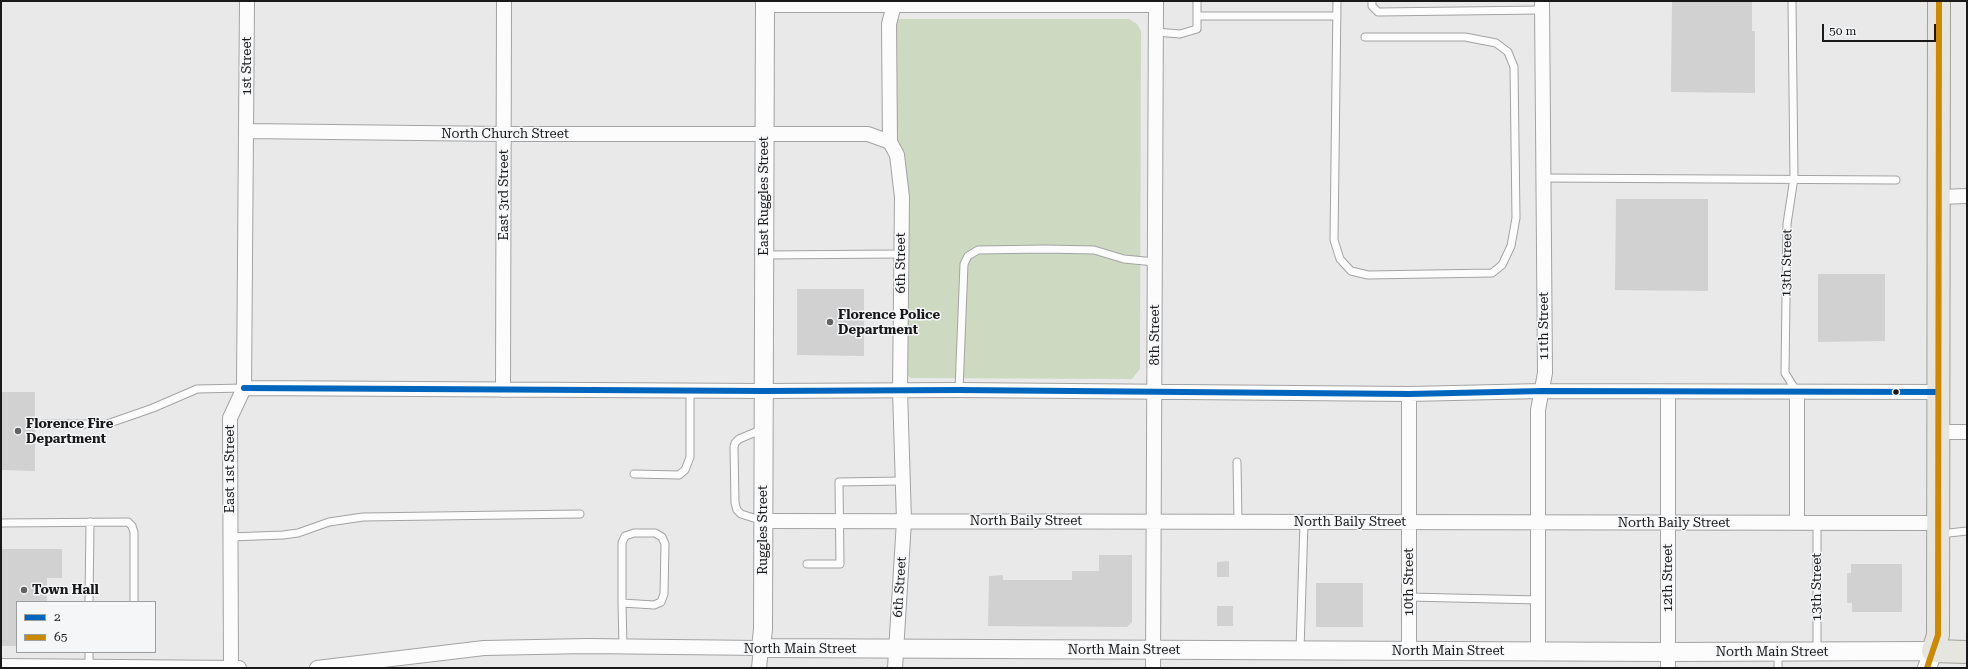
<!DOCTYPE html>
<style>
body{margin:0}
#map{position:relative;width:1968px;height:669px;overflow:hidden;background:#e9e9ea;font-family:"Roboto Serif",serif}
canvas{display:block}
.frame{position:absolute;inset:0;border:2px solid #19191a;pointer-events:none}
.legend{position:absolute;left:16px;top:601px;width:140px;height:52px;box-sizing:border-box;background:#f5f6f8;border:1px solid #9d9e9f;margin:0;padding:5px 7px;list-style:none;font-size:12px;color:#19191a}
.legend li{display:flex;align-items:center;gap:8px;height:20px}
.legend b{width:20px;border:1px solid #9d9e9f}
.scale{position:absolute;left:1822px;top:24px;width:114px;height:18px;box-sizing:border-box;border:2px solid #19191a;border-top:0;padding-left:5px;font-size:12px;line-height:14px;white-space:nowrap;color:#19191a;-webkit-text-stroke:3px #f5f6f8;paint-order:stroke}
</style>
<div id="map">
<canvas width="1968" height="669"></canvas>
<div class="frame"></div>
<ul class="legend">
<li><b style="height:5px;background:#0065bd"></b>2</li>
<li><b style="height:5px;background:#cb8a05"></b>65</li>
</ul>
<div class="scale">50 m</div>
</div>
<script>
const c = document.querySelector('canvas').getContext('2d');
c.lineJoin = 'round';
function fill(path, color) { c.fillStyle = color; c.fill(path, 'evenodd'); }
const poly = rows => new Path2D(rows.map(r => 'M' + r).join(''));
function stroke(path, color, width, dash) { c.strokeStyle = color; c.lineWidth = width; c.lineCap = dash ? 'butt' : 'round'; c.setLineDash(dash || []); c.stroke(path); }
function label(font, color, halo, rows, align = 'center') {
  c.font = font + ' "Roboto Serif",serif'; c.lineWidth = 3; c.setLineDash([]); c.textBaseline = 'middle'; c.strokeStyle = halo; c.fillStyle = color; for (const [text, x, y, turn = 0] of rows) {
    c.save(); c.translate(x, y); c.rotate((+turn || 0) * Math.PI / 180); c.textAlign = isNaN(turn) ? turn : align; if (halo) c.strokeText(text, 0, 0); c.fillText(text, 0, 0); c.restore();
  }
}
const green = poly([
 [895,19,1129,19,1137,24,1141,31,1140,369,1132,379,911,378,904,373,896,142]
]);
const building = poly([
 [1672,1,1752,1,1752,31,1755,31,1755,93,1671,92],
 [1616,199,1708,199,1708,291,1615,290],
 [1818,274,1885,274,1885,341,1818,342],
 [797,289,864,289,864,356,797,355],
 [1,392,35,392,35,471,1,470],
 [1,549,62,549,62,578,47,578,47,602,17,602,17,646,1,646],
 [1099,555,1132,555,1132,622,1127,627,988,626,989,576,1003,575,1003,580,1072,580,1072,571,1099,571],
 [1229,561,1229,577,1217,577,1217,562],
 [1851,564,1902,564,1902,612,1852,612,1852,603,1847,603,1847,573,1851,573],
 [1316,583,1363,583,1363,627,1316,627],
 [1217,606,1233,606,1233,626,1217,626]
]);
const service = poly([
 [1337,1,1334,240,1340,259,1351,271,1368,275,1492,273,1502,265,1511,246,1516,218,1514,67,1508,52,1496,43,1465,37,1365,37],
 [1372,1,1372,6,1378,12,1542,10],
 [1792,1,1794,178,1787,224,1785,373,1797,392],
 [1197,16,1337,16],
 [1156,32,1180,34,1197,29,1197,1],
 [1543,178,1896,180],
 [764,255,901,254],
 [959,390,964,264,968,256,978,250,1045,249,1094,250,1124,259,1155,262],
 [43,424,107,424,153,408,197,389,244,388],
 [1237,462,1238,522],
 [634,474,679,475,685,470,690,457,690,390],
 [763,521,741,514,737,510,735,503,734,447,735,443,739,439,763,429],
 [1,523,128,522,132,526,134,532,134,602],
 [1940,534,1967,531],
 [230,537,283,535,298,533,329,522,363,517,580,514],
 [807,564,840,564,839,482,902,481],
 [1409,597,1538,600],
 [89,602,90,522],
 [622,603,654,605,661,602,664,594,665,544,662,537,655,533,634,533,625,536,622,543,622,603,623,646],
 [1300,650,1304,522],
 [1817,651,1817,523],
 [89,652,89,666],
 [1778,652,1778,668]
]);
const minor = poly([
 [765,5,1156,5],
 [246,131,504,134,868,134,890,142],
 [1939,197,1967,196],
 [244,388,764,391,959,390,1409,394,1542,391,1938,392],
 [503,390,504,1],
 [1668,392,1668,668],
 [1797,392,1797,523],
 [1409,394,1409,651],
 [1938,432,1967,432],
 [763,521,1938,523],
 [1538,651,1538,410,1545,373,1542,1],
 [1,666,239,668],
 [231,667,230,418,244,388,247,1],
 [317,668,484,648,587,646,761,648,759,668],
 [895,668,904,521,900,390,902,197,897,155,890,142,889,24,895,1],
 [1153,668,1156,1]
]);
const tertiary = poly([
 [765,1,763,629,761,648,1668,652,1933,651,1927,668]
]);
const primary = poly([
 [1939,1,1938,635,1933,651,1967,652]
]);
const bus1 = poly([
 [244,388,764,391,959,390,1409,394,1542,391,1938,392]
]);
const bus2 = poly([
 [1927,668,1938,635,1939,1]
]);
const markers = [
 [830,322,4,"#626263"],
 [1896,392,3.5,"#19191a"],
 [18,431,4,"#626263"],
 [24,590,4,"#626263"]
];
const streetNames = [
 ["1st Street",247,66,-90],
 ["North Church Street",505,134],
 ["East 3rd Street",504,195,-90],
 ["East Ruggles Street",764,196,-90],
 ["6th Street",901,263,-90],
 ["13th Street",1787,263,-89],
 ["11th Street",1544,326,-90],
 ["8th Street",1155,335,-90],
 ["East 1st Street",230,469,-90],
 ["North Baily Street",1026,521],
 ["North Baily Street",1350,522],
 ["North Baily Street",1674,523],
 ["Ruggles Street",763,530,-90],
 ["12th Street",1668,578,-90],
 ["10th Street",1409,582,-90],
 ["6th Street",900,587,-86],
 ["13th Street",1817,587,-90],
 ["North Main Street",800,649],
 ["North Main Street",1124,650],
 ["North Main Street",1448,651],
 ["North Main Street",1772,652]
];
const poiNames = [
 ["Florence Police",838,315],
 ["Department",838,330],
 ["Florence Fire",26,424],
 ["Department",26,439],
 ["Town Hall",32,590]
];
fill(green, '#cddac1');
fill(building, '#d1d1d2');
stroke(service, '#a3a3a4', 9);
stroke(minor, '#a3a3a4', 16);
stroke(tertiary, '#a3a3a4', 20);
stroke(primary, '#a4a097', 24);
stroke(service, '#fcfcfc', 7);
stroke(minor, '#fcfcfc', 14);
stroke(tertiary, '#fcfcfc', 18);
stroke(primary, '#e7e5df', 22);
stroke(bus1, '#0065bd', 6);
stroke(bus2, '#cb8a05', 6);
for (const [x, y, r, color] of markers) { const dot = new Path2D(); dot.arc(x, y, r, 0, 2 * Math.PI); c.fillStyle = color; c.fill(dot); stroke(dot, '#f5f6f8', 1.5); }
label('13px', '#19191a', '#f5f6f8', streetNames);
label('bold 13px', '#19191a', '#f5f6f8', poiNames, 'left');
</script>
